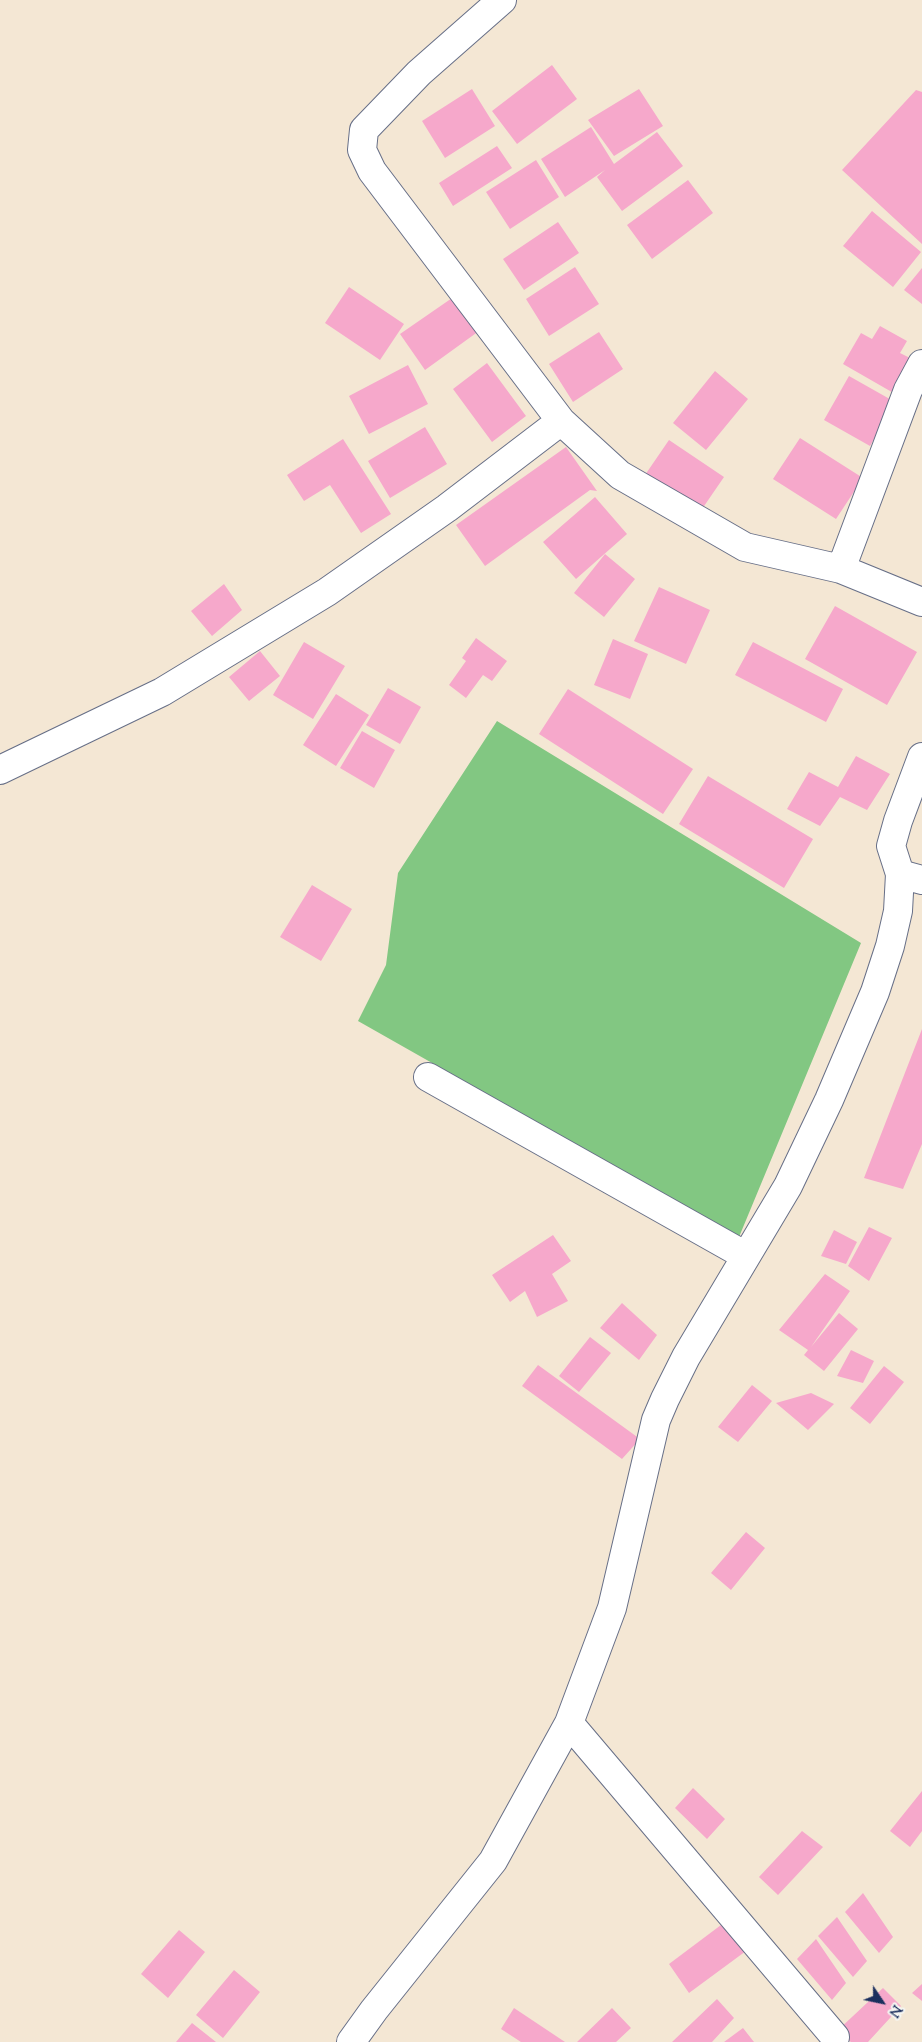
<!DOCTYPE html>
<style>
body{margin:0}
#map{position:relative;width:922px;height:2042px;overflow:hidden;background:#f4e7d4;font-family:"Sorts Mill Goudy",serif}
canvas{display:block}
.north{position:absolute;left:857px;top:1977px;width:50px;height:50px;-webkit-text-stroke:4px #f6f6f2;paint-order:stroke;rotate:124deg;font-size:14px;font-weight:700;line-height:20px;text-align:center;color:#1b2f5e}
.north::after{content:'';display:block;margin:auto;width:18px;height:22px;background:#1b2f5e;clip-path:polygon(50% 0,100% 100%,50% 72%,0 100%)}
</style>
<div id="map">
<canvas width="922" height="2042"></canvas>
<div class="north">N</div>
</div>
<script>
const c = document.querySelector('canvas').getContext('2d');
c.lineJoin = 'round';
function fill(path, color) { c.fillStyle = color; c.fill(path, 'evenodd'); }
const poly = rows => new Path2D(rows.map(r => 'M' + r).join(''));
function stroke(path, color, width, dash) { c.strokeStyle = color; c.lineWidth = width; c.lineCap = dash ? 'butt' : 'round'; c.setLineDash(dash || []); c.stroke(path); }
const green = poly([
 [497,721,861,943,739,1237,358,1021,386,965,398,873]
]);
const building = poly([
 [552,65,577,99,517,144,492,111],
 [472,89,495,126,445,158,422,121],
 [639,89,663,126,614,156,588,120],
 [916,90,922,92,922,244,842,170],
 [591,127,614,164,657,132,683,166,622,211,597,177,605,170,565,197,541,159],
 [497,146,512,168,453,206,439,183],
 [536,160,559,197,510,229,486,192],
 [688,180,713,213,652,259,627,225],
 [872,211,921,252,893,287,843,246],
 [558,222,579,253,524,290,503,259],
 [575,267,599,304,549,336,526,299],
 [922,268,922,304,904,290],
 [349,287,404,324,380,360,325,323],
 [455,296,479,331,425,370,400,334],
 [880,326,907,341,900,353,916,361,897,395,843,364,861,333,872,339],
 [599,332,623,369,573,402,549,364],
 [487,363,526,416,492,442,453,389],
 [408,365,428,404,369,434,349,396],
 [715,371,748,399,706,450,673,423],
 [849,376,895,402,870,446,824,420],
 [425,427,447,464,390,498,368,461],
 [800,438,863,478,836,519,773,479],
 [343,439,391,514,361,533,330,485,304,501,287,475],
 [669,440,724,477,700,512,645,475],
 [566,447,597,491,590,490,485,566,456,525],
 [595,497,627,534,576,579,543,542],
 [605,554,635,579,604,617,574,593],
 [224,584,242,610,212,636,191,611],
 [659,587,710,610,686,664,634,641],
 [835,606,917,652,887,705,805,659],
 [476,638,507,661,492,681,483,675,466,698,449,685,466,661,462,658],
 [613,639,648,654,630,699,594,685],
 [304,642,345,666,313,719,273,695],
 [753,642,843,689,826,722,735,675],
 [260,651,280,676,249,701,229,677],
 [388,688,421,707,400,744,366,725],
 [568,689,693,769,663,814,539,734],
 [336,694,369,715,336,766,303,745],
 [362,731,395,750,374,788,340,768],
 [856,756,890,774,867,810,840,797,820,826,787,809,809,772,838,787],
 [708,776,813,839,784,888,679,824],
 [312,885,352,909,321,961,280,937],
 [922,1029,922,1144,903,1189,864,1178],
 [869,1227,892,1238,869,1281,848,1266],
 [834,1230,857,1242,846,1264,821,1256],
 [553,1235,571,1261,552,1274,568,1301,537,1317,525,1291,510,1302,492,1275],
 [825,1274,850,1291,811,1347,839,1313,858,1329,824,1371,804,1355,808,1350,779,1330],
 [622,1303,657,1335,639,1360,600,1328],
 [590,1337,611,1353,579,1392,559,1376],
 [851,1350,874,1361,863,1383,837,1376],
 [538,1365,640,1439,622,1459,522,1386],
 [884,1366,904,1382,870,1424,850,1408],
 [752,1385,772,1401,738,1442,718,1427],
 [811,1393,834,1404,808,1430,776,1403],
 [746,1532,765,1548,731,1590,711,1573],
 [693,1788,725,1819,707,1839,675,1808],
 [922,1791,922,1831,910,1847,890,1831],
 [802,1831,823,1847,778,1895,759,1877],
 [863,1893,893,1937,879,1953,845,1912],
 [837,1917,867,1961,853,1977,818,1936],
 [725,1922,746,1951,689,1993,669,1964],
 [179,1930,205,1952,168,1998,141,1974],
 [816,1939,846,1983,832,2000,797,1959],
 [234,1970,260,1992,223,2038,196,2015],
 [922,1984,922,2001,912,1993],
 [883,1988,901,2006,868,2042,851,2042,837,2031],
 [717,1999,734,2018,712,2042,672,2042],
 [514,2008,565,2042,521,2042,501,2029],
 [612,2008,631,2028,616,2042,577,2042],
 [192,2023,216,2042,176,2042],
 [743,2028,754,2042,724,2042]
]);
const minor = poly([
 [502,0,419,73,364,130,362,150,372,171,561,421,620,475,745,547,841,569,922,602],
 [841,569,908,390,922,364],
 [0,770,162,692,327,592,447,508,561,421],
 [900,874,922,880],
 [428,1077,746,1256],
 [569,1723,835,2037],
 [351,2042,374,2010,493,1861,569,1723,612,1608,656,1420,665,1399,686,1357,788,1186,829,1100,875,992,890,946,898,911,900,874,891,846,898,821,922,757]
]);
fill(green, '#82c782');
fill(building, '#f6a8cb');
stroke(minor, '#676f87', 30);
stroke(minor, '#fff', 28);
</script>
